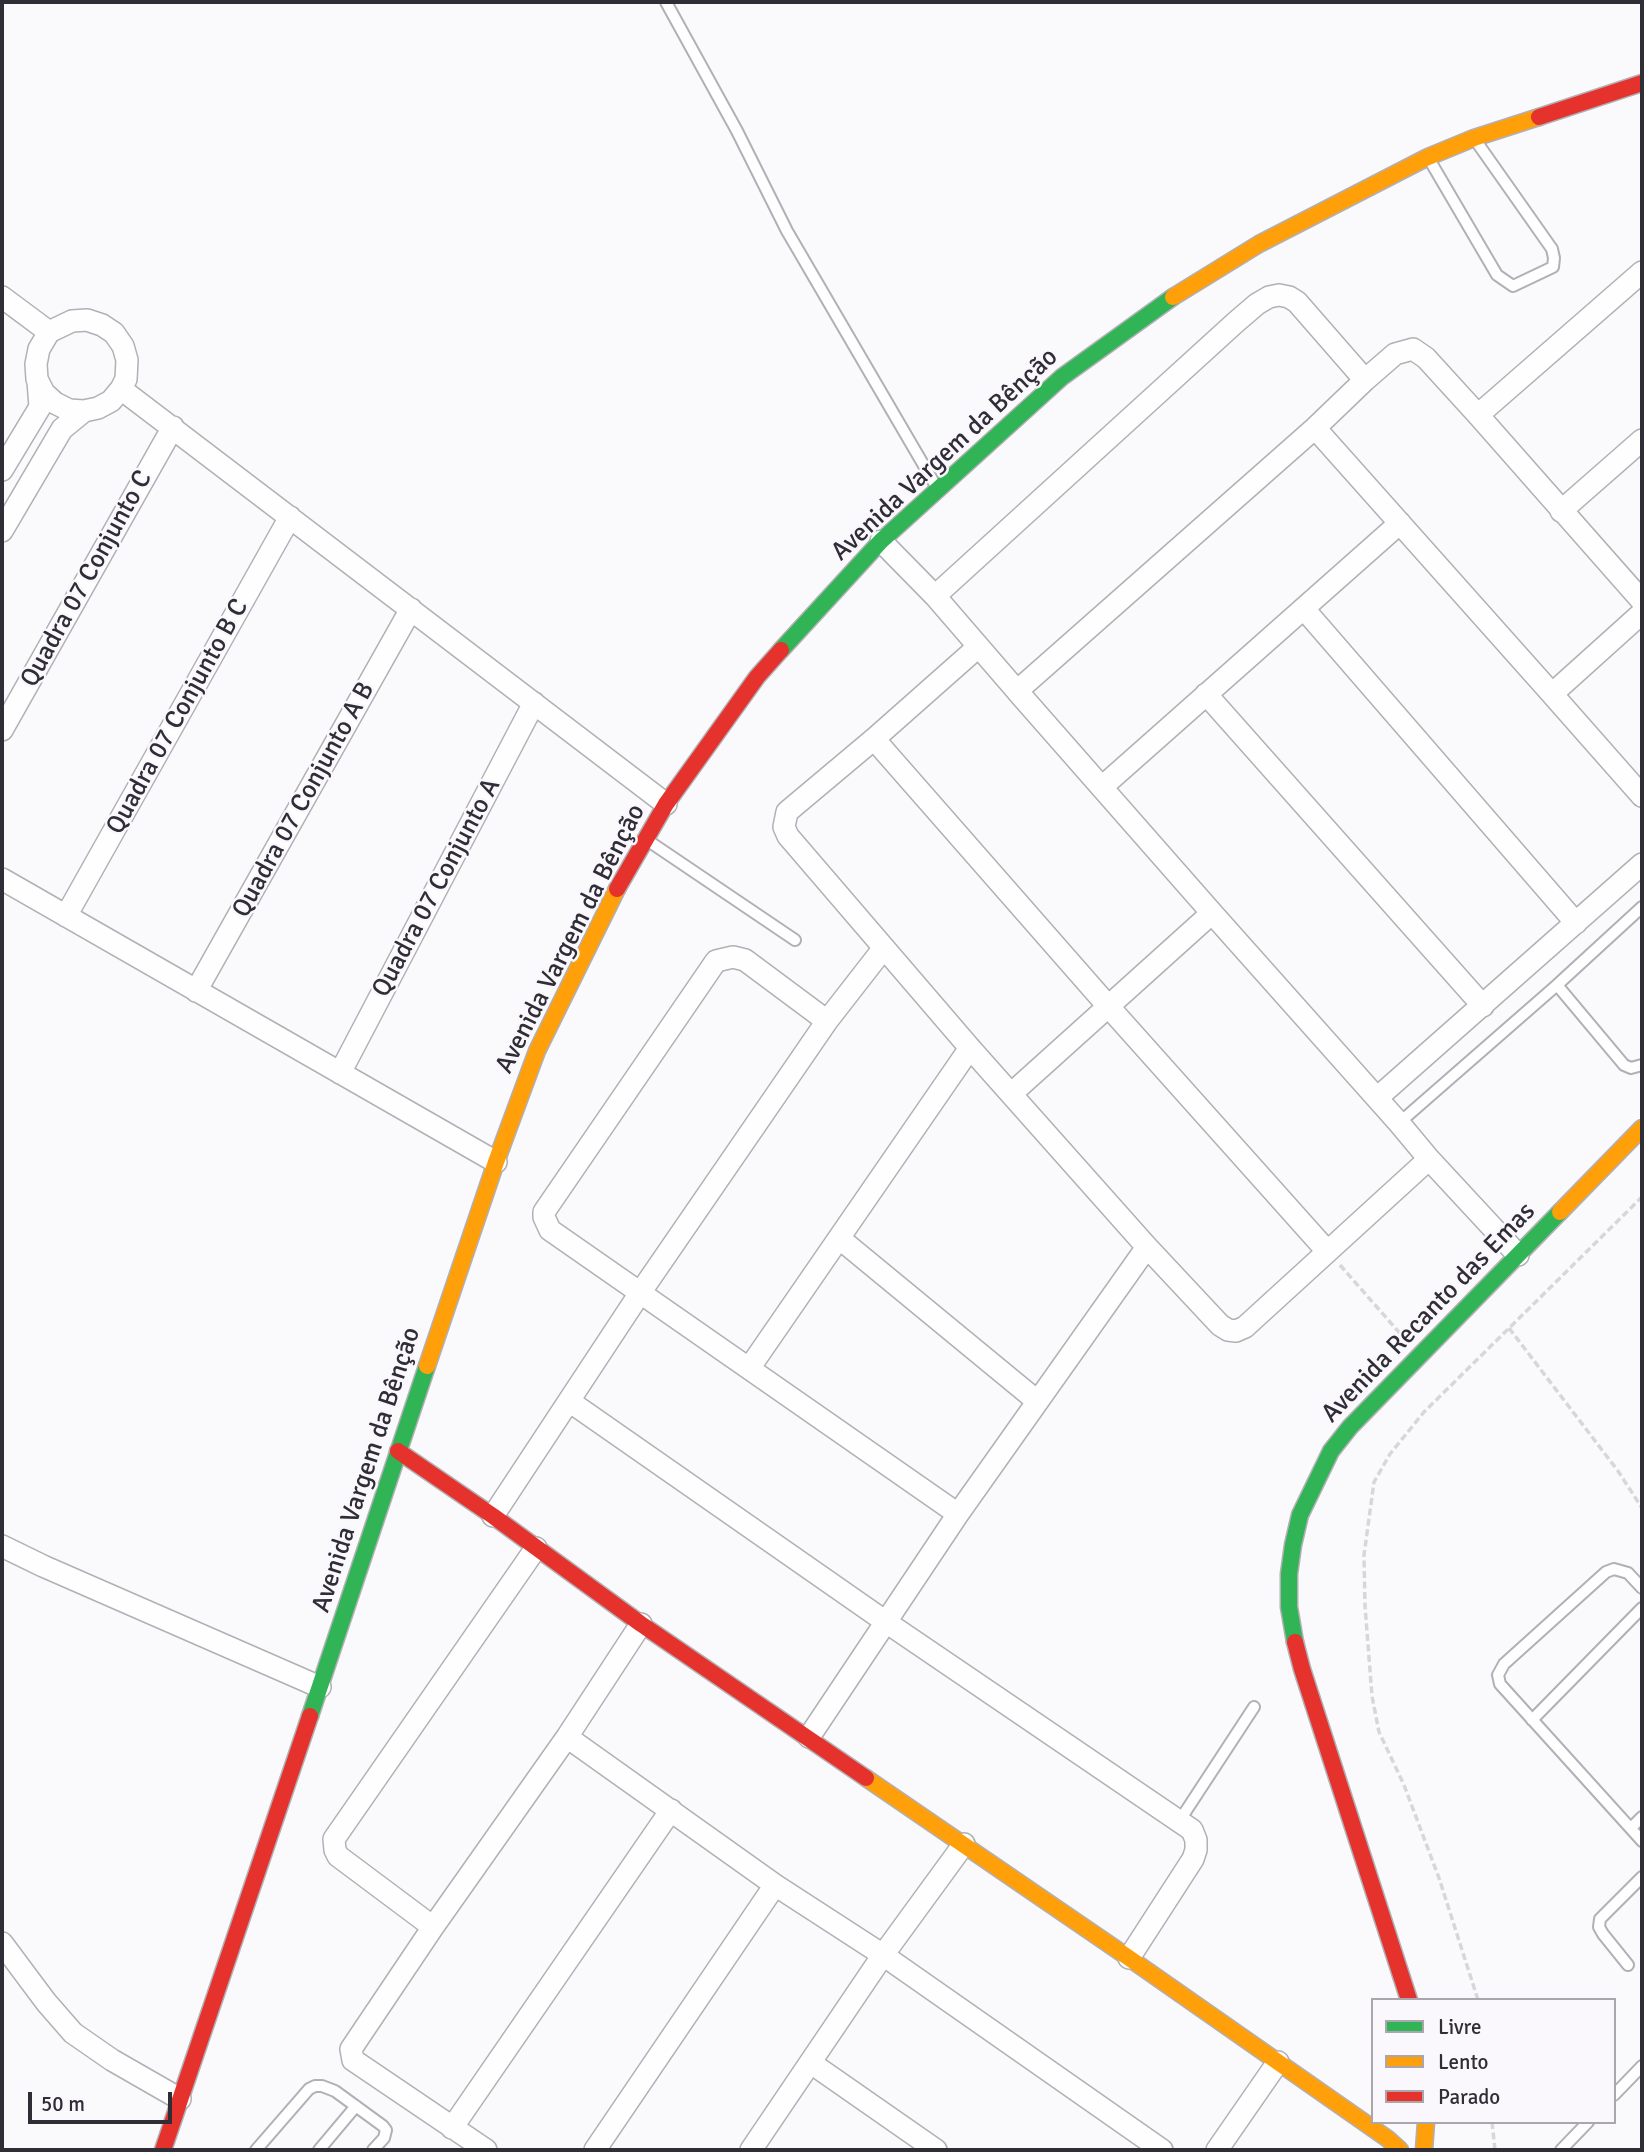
<!DOCTYPE html>
<meta charset="utf-8">
<style>
body{margin:0}
#map{position:relative;width:1644px;height:2152px;overflow:hidden;background:#faf9fc;font-family:Signika,sans-serif}
canvas{display:block}
.frame{position:absolute;inset:0;border:4px solid #2f2d36;pointer-events:none}
.legend{position:absolute;left:1371px;top:1998px;width:245px;height:126px;box-sizing:border-box;background:#faf8fd;border:2px solid #a9a7ad;margin:0;padding:9px 12px;list-style:none;font-size:21px;color:#2f2d36}
.legend li{display:flex;align-items:center;gap:14px;height:35px}
.legend b{width:35px;border:2px solid #a9a7ad}
.scale{position:absolute;left:28px;top:2092px;width:144px;height:32px;box-sizing:border-box;border:4px solid #2f2d36;border-top:0;padding-left:9px;font-size:21px;line-height:24px;white-space:nowrap;color:#2f2d36;-webkit-text-stroke:5px #faf8fd;paint-order:stroke}
</style>
<div id="map">
<canvas width="1644" height="2152"></canvas>
<div class="frame"></div>
<ul class="legend">
<li><b style="height:9px;background:#30b455"></b>Livre</li>
<li><b style="height:9px;background:#ff9f0a"></b>Lento</li>
<li><b style="height:9px;background:#e5322d"></b>Parado</li>
</ul>
<div class="scale">50 m</div>
</div>
<script>
const c = document.querySelector('canvas').getContext('2d');
c.lineJoin = 'round';
const poly = rows => new Path2D(rows.map(r => 'M' + r).join(''));
function stroke(path, color, width, dash) { c.strokeStyle = color; c.lineWidth = width; c.lineCap = dash ? 'butt' : 'round'; c.setLineDash(dash || []); c.stroke(path); }
function label(font, color, halo, rows, align = 'center') {
  c.font = font + ' Signika,sans-serif'; c.lineWidth = 5; c.setLineDash([]); c.textBaseline = 'middle'; c.strokeStyle = halo; c.fillStyle = color; for (const [text, x, y, turn = 0] of rows) {
    c.save(); c.translate(x, y); c.rotate((+turn || 0) * Math.PI / 180); c.textAlign = isNaN(turn) ? turn : align; if (halo) c.strokeText(text, 0, 0); c.fillText(text, 0, 0); c.restore();
  }
}
const path = poly([
 [1340,1265,1404,1338],
 [1509,1328,1618,1471,1642,1508],
 [1478,2000,1439,1878,1404,1785,1379,1732,1372,1696,1365,1606,1364,1555,1374,1482,1390,1454,1424,1412,1642,1197],
 [1492,2122,1495,2150]
]);
const lane = poly([
 [666,2,737,131,787,231,937,488],
 [1429,159,1497,275,1513,286,1553,267,1554,258,1552,249,1476,141],
 [647,840,795,940],
 [1557,985,1624,1065,1631,1068,1642,1065],
 [1399,1123,1557,985,1642,907],
 [1642,1588,1628,1573,1614,1569,1606,1572,1504,1664,1498,1675,1500,1684,1642,1841],
 [1532,1720,1642,1608],
 [1180,1820,1254,1707],
 [1631,1828,1642,1817],
 [1628,1965,1603,1934,1599,1927,1600,1919,1642,1877],
 [1614,2095,1642,2066],
 [256,2150,309,2089,315,2086,322,2086,335,2091,383,2126,386,2130,384,2138,373,2150],
 [319,2150,356,2106],
 [1561,2150,1588,2122]
]);
const street = poly([
 [2,297,49,332],
 [121,389,666,804],
 [1478,415,1642,272],
 [1315,428,1552,694],
 [2,470,40,407,38,381],
 [1561,511,1642,440],
 [2,531,62,429,84,411,98,408,111,401,121,389,126,379,127,360,123,346,114,333,102,325,87,320,72,321,49,332,39,349,36,364,37,379,44,393,55,403,69,410,84,411],
 [881,541,935,596,1017,691,1315,428,1365,380,1395,354,1413,349,1426,358,1478,415,1642,601],
 [935,596,1236,322,1257,304,1269,297,1279,295,1289,297,1297,302,1365,380],
 [1304,609,1576,923],
 [1642,613,1552,694,1642,796],
 [978,647,874,739,787,812,784,827,788,836,970,1048,1147,1247,1220,1325,1228,1330,1236,1331,1245,1327,1429,1159],
 [1017,691,1212,913,1399,1123,1429,1159,1518,1255],
 [1206,694,1483,1006],
 [2,730,173,427],
 [874,739,1108,1006,1327,1251],
 [1102,787,1400,523],
 [2,879,496,1162],
 [66,916,290,517],
 [196,991,411,609],
 [827,1021,745,960,733,957,716,961,544,1212,544,1217,550,1230,958,1514],
 [340,1073,534,703],
 [1011,1094,1212,913],
 [1377,1098,1642,864],
 [839,1238,1037,1401],
 [750,1367,970,1048],
 [569,1401,886,1622,1192,1830,1196,1840,1196,1850,1193,1859,1129,1958],
 [493,1516,640,1293,827,1021,883,949],
 [2,1546,43,1566,320,1687],
 [567,1737,775,1885,883,1955,1162,2150],
 [809,1737,958,1514,1147,1247],
 [433,1927,338,1856,335,1850,334,1839,536,1548],
 [2,1943,46,2002,73,2033,112,2060,180,2099],
 [811,2063,936,2150],
 [452,2128,671,1810],
 [486,2150,353,2060,351,2049,433,1927,567,1737,641,1624],
 [595,2150,775,1885],
 [751,2150,883,1955,964,1844],
 [1217,2150,1278,2062]
]);
const fast = poly([
 [781,650,881,541,1062,377,1173,297],
 [1295,1642,1289,1607,1289,1574,1293,1545,1300,1515,1331,1451,1350,1427,1560,1212],
 [310,1716,427,1366]
]);
const slow = poly([
 [1173,297,1259,244,1428,157,1474,138,1539,117],
 [1560,1212,1642,1128],
 [427,1366,496,1162,537,1051,617,889],
 [866,1778,1129,1958,1388,2139,1400,2150],
 [1424,2150,1426,2122]
]);
const jam = poly([
 [1539,117,1642,83],
 [617,889,666,804,757,677,781,650],
 [398,1451,493,1516,641,1624,866,1778],
 [1295,1642,1302,1669,1409,2000],
 [163,2150,310,1716]
]);
const streetNames = [
 ["Avenida Vargem da Bênção",945,455,-43],
 ["Quadra 07 Conjunto C",87,579,-61],
 ["Quadra 07 Conjunto B C",178,717,-61],
 ["Quadra 07 Conjunto A B",304,800,-61],
 ["Quadra 07 Conjunto A",437,888,-62],
 ["Avenida Vargem da Bênção",571,939,-63],
 ["Avenida Recanto das Emas",1429,1313,-46],
 ["Avenida Vargem da Bênção",367,1470,-72]
];
stroke(lane, '#b1b0b5', 14);
stroke(street, '#b1b0b5', 24);
stroke(fast, '#b1b0b5', 19);
stroke(slow, '#b1b0b5', 19);
stroke(jam, '#b1b0b5', 19);
stroke(path, '#d7d7d8', 3.5, [7, 3.5]);
stroke(lane, '#fefeff', 10);
stroke(street, '#fefeff', 21);
stroke(fast, '#30b455', 16);
stroke(slow, '#ff9f0a', 16);
stroke(jam, '#e5322d', 16);
label('26px', '#2f2d36', '#faf8fd', streetNames);
</script>
